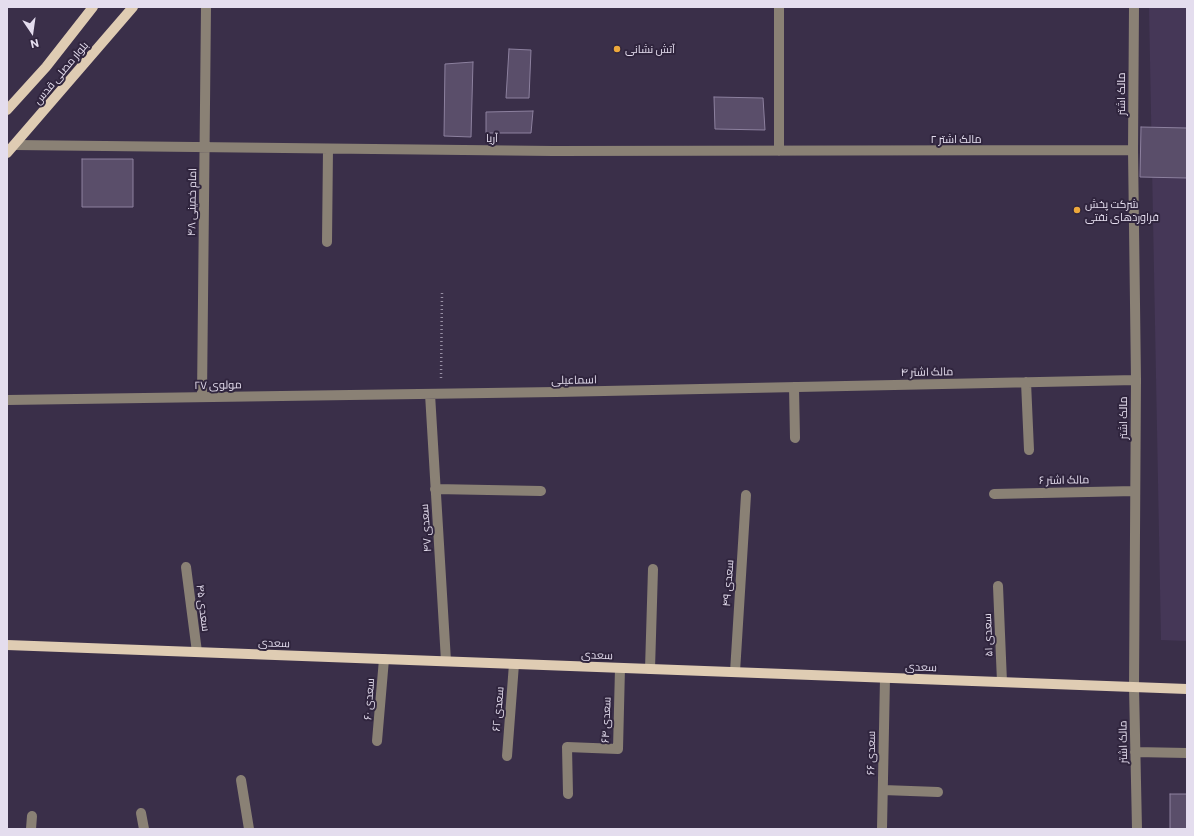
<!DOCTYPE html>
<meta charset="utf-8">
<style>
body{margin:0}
#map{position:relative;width:1194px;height:836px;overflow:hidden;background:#3a2f49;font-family:Commissioner,sans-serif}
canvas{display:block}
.frame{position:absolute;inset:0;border:8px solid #e4ddee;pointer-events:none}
.north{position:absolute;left:12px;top:12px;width:40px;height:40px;-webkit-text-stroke:3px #30253e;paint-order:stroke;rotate:167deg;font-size:11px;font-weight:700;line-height:16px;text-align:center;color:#e4ddee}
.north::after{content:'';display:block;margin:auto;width:14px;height:18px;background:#e4ddee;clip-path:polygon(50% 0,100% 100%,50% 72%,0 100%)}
</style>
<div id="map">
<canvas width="1194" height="836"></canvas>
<div class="frame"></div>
<div class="north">N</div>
</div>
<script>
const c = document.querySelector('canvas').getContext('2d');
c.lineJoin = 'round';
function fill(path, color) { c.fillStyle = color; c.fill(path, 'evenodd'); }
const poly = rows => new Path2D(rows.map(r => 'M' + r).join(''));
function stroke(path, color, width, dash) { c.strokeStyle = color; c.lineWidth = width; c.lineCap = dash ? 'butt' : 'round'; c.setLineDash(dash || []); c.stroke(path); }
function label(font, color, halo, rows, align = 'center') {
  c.font = font + ' Commissioner,Cairo,sans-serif'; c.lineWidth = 4; c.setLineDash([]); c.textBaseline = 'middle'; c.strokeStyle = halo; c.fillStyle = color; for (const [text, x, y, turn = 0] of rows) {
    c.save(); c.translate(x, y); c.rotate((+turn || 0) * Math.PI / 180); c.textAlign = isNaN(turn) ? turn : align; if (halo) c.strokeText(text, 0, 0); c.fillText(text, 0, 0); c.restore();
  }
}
const built = poly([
 [1149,7,1187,7,1187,641,1161,640]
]);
const building = poly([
 [509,49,531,50,529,98,506,98,509,49],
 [473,62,471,137,444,136,445,64,473,62],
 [714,97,763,98,765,130,715,129,714,97],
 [533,111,531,133,486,133,486,112,533,111],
 [1141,127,1187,128,1187,178,1140,177,1141,127],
 [82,159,133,159,133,207,82,207,82,159],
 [1170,794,1187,794,1187,829,1170,829,1170,794]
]);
const path = poly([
 [441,378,442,293]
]);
const minor = poly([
 [779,7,779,151],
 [1134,7,1133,150,1136,380,1134,687,1137,829],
 [15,145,553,151,1133,150],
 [327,242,328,149],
 [1026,382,1029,450],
 [794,387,795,438],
 [430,394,446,661],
 [202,397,206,7],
 [7,400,556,392,1136,380],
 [435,489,541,491],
 [994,494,1135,491],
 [186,567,197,652],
 [998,586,1002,682],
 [650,669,653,569],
 [735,672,746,495],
 [377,741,384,659],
 [1135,752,1187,753],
 [507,756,514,664],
 [241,780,249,829],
 [883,790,938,792],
 [568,794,567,747,618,749,620,668],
 [141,813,144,829],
 [31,829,32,816],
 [882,829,885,678]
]);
const major = poly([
 [7,110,46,67,93,7],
 [7,153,133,7],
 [7,645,1187,689]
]);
const markers = [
 [617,49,4,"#eda83b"],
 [1077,210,4,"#eda83b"]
];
const poiNames = [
 ["آتش نشانی",625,49],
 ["شرکت پخش",1085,204],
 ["فراوردهای نفتی",1085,217]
];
const streetNames = [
 ["بلوار مصلی قدس",61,73,-50],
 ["مالک اشتر",1121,94,-90],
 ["آریا",492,138],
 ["مالک اشتر ۲",956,139],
 ["امام خمینی ۴۸",192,202,-89],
 ["مالک اشتر ۴",927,372,-1],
 ["اسماعیلی",574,380,-1],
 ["مولوی ۲۷",218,385,-1],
 ["مالک اشتر",1123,418,-90],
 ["مالک اشتر ۶",1064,480,-1],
 ["سعدی ۴۷",426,528,-94],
 ["سعدی ۴۹",728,583,-86],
 ["سعدی ۴۵",203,608,83],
 ["سعدی ۵۱",988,635,-92],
 ["سعدی",274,643,2],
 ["سعدی",597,655,2],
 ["سعدی",921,667,2],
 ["سعدی ۶۰",369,699,-86],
 ["سعدی ۶۲",498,709,-85],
 ["سعدی ۶۴",606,720,-88],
 ["مالک اشتر",1123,742,-91],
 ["سعدی ۶۶",871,753,-89]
];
fill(built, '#453757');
fill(building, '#5a4e6a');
stroke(building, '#8d819f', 1);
stroke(path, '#978fa4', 2.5, [1, 3]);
stroke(minor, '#8a8175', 10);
stroke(major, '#dfccb3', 10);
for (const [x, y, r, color] of markers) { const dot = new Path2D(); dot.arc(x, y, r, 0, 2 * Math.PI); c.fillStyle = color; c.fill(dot); stroke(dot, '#30253e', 1.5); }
label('11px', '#e4ddee', '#30253e', poiNames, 'left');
label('11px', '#e4ddee', '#30253e', streetNames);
</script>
